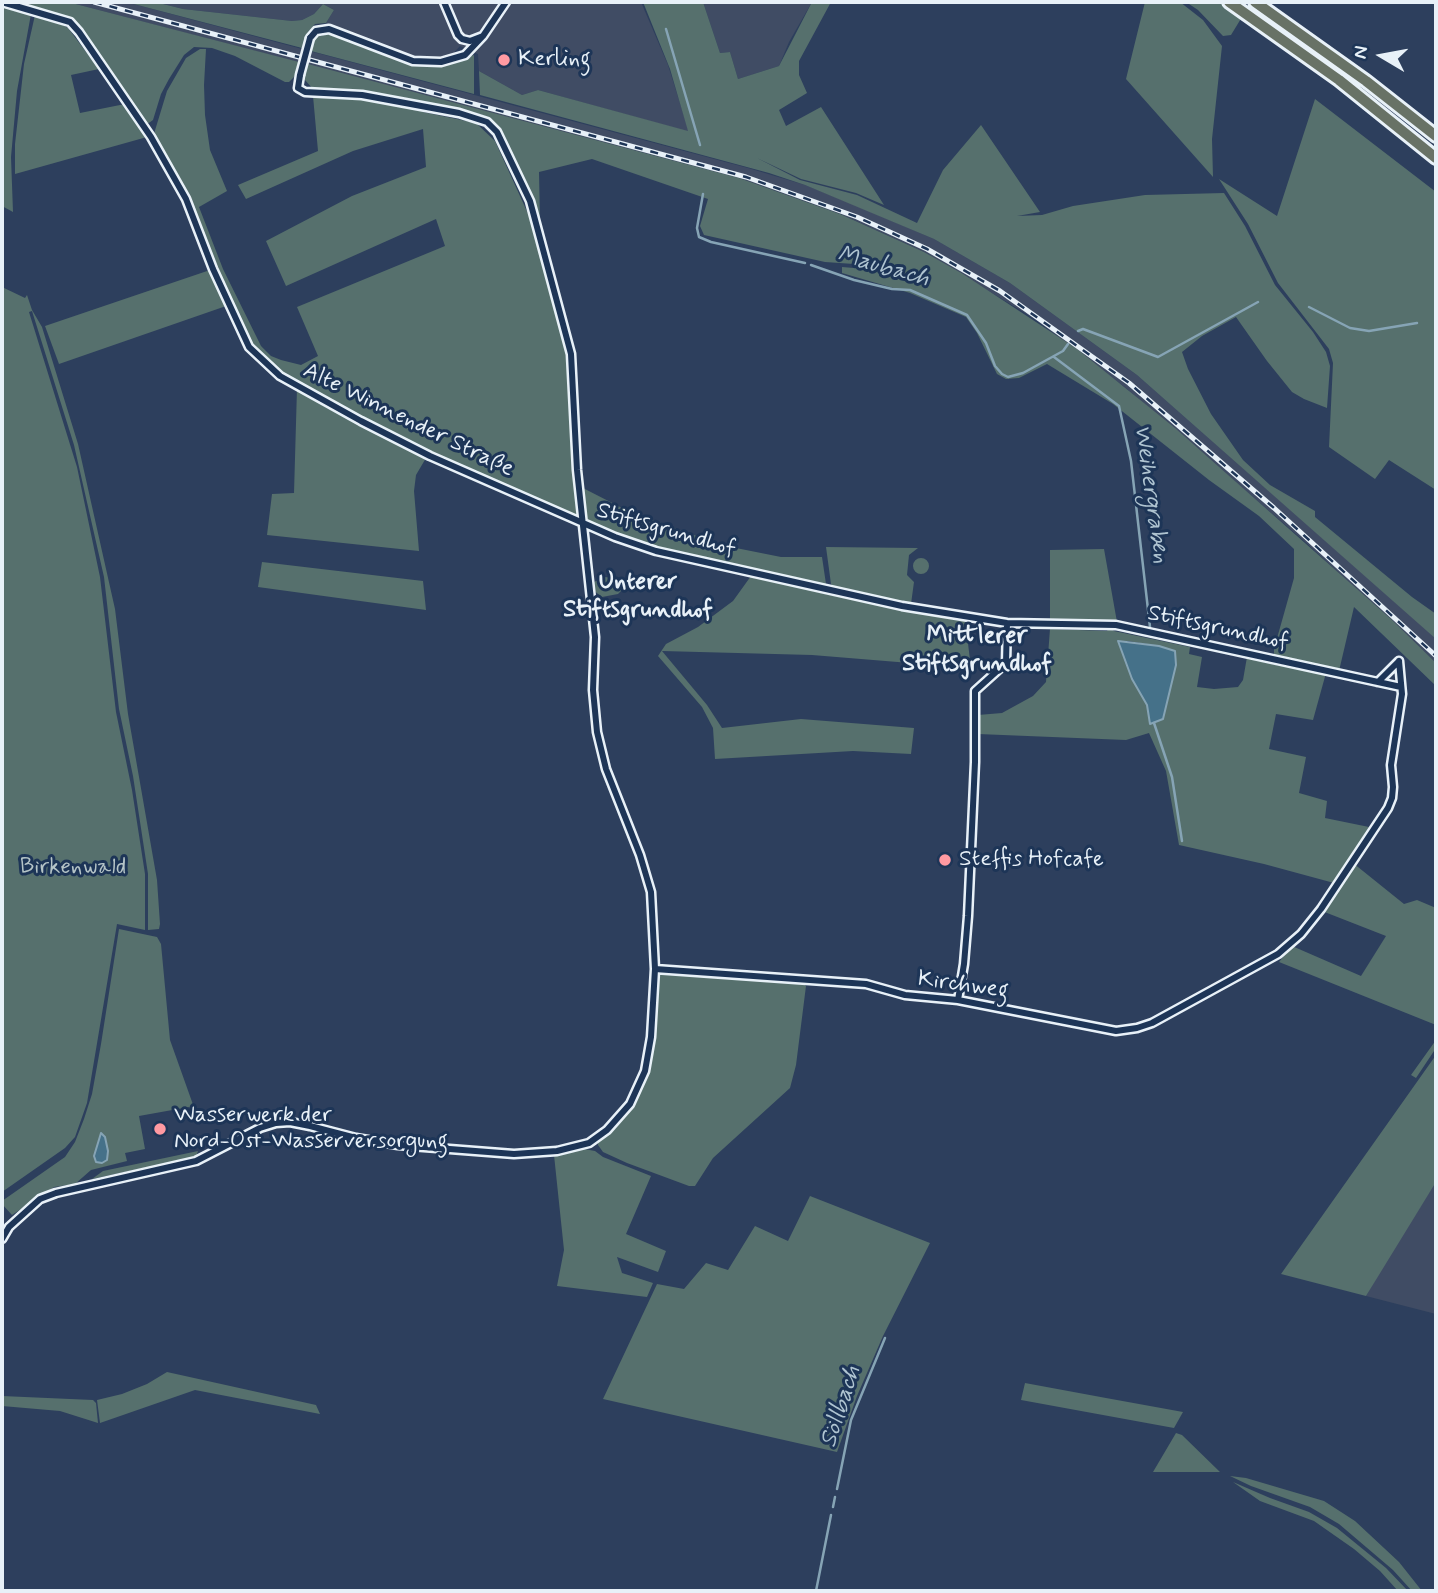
<!DOCTYPE html>
<meta charset="utf-8">
<style>
body{margin:0}
#map{position:relative;width:1438px;height:1593px;overflow:hidden;background:#2d3f5d;font-family:Mynerve,sans-serif}
canvas{display:block}
.frame{position:absolute;inset:0;border:4px solid #e8f1f8;pointer-events:none}
.north{position:absolute;left:1347px;top:21px;width:70px;height:70px;-webkit-text-stroke:5px #1d3557;paint-order:stroke;rotate:280deg;font-size:19px;font-weight:700;line-height:28px;text-align:center;color:#e8f1f8}
.north::after{content:'';display:block;margin:auto;width:24px;height:32px;background:#e8f1f8;clip-path:polygon(50% 0,100% 100%,50% 72%,0 100%)}
</style>
<div id="map">
<canvas width="1438" height="1593"></canvas>
<div class="frame"></div>
<div class="north">N</div>
</div>
<script>
const c = document.querySelector('canvas').getContext('2d');
c.lineJoin = 'round';
function fill(path, color) { c.fillStyle = color; c.fill(path, 'evenodd'); }
const poly = rows => new Path2D(rows.map(r => 'M' + r).join(''));
function stroke(path, color, width, dash) { c.strokeStyle = color; c.lineWidth = width; c.lineCap = dash ? 'butt' : 'round'; c.setLineDash(dash || []); c.stroke(path); }
function label(font, color, halo, rows, align = 'center') {
  c.font = font + ' Mynerve,sans-serif'; c.lineWidth = 6; c.setLineDash([]); c.textBaseline = 'middle'; c.strokeStyle = halo; c.fillStyle = color; for (const [text, x, y, turn = 0] of rows) {
    c.save(); c.translate(x, y); c.rotate((+turn || 0) * Math.PI / 180); c.textAlign = isNaN(turn) ? turn : align; if (halo) c.strokeText(text, 0, 0); c.fillText(text, 0, 0); c.restore();
  }
}
const built = poly([
 [68,2,126,2,748,168,805,185,850,203,934,239,1010,283,1137,375,1429,632,1436,639,1436,663,1304,541,1127,389,1035,319,924,252,840,214,739,178],
 [155,2,641,2,668,65,689,132,538,90,522,95,479,71,478,54,460,46,450,57,434,58,411,57,389,50,326,23,334,10,323,4,314,14,302,20,292,21,183,9],
 [703,2,812,2,789,42,779,66,738,79,730,52,720,53],
 [1436,1182,1436,1314,1366,1296,1387,1259]
]);
const green = poly([
 [15,2,68,2,299,62,295,76,289,82,285,82,235,56,212,48,194,47,184,55,169,79,161,94,153,120,146,125,73,18],
 [126,2,155,2,183,9,292,21,302,20,314,14,323,4,334,10,326,23,315,24,308,32,302,48],
 [643,2,703,2,720,53,730,52,738,79,779,66,812,2,831,2,799,61,799,75,807,93,779,110,786,126,821,107,884,205,856,193,801,179,757,158,800,180,857,195,917,223,943,170,981,125,1040,212,1017,216,1042,215,1073,206,1145,195,1224,193,1245,226,1275,285,1313,332,1326,352,1330,366,1327,408,1304,399,1292,392,1267,361,1236,317,1202,336,1182,352,1188,369,1211,414,1243,460,1270,485,1315,511,1315,517,1412,597,1436,614,1436,639,1137,375,1010,283,934,239,805,185,769,173,480,95,479,71,522,95,538,90,688,131,670,69],
 [1145,2,1180,2,1203,20,1222,46,1212,139,1213,177,1126,79],
 [1186,2,1219,2,1242,17,1231,35,1223,36,1198,10],
 [2,5,31,14,17,91,11,157,13,212,2,206],
 [35,15,55,20,68,28,99,69,71,75,80,113,125,104,147,137,15,174,15,144,24,64],
 [328,34,413,64,455,62,474,55,474,94,311,51,315,37],
 [200,49,206,49,204,85,205,115,210,150,227,191,199,207,223,269,261,346,271,356,281,360,301,365,318,356,297,307,445,246,436,219,286,286,266,241,352,196,426,167,423,129,353,151,246,199,238,185,318,151,313,96,360,99,421,109,423,112,476,123,495,141,535,229,566,354,577,516,574,517,554,509,392,434,303,386,273,365,251,346,188,197,153,137,167,91,186,58],
 [308,64,739,178,840,214,924,252,963,274,1077,349,1175,428,1392,620,1436,663,1436,686,1354,607,1339,671,1274,656,1274,649,1294,578,1294,549,1259,516,1209,480,1113,404,1047,364,1019,378,1006,379,997,374,977,333,966,317,910,293,842,273,842,267,854,268,854,264,825,262,704,235,700,226,708,199,592,159,539,172,540,222,520,172,497,127,489,117,458,108,361,90,314,90,304,79],
 [1315,99,1436,192,1436,490,1389,460,1375,479,1329,447,1333,363,1329,349,1278,283,1248,224,1219,179,1277,216],
 [213,269,229,305,59,364,45,326],
 [2,287,25,298,27,295,32,310,42,327,78,444,115,609,128,714,157,880,160,924,159,929,148,930,148,874,133,776,119,709,104,577,74,445,32,311,29,312,77,467,100,577,116,712,132,790,145,874,145,930,117,924,87,1103,75,1137,65,1148,2,1192],
 [297,388,325,407,426,458,416,475,414,491,419,551,267,535,272,494,294,493],
 [581,487,626,510,721,545,781,557,822,557,826,584,824,586,663,551,617,536,585,519],
 [826,547,918,548,909,555,907,575,914,582,911,604,835,589,831,584],
 [1104,549,1117,622,1050,620,1050,550],
 '913 566a8 8 0 1 1 16 0a8 8 0 1 1-16 0Z',
 [262,562,423,581,426,610,258,587],
 [751,576,830,595,965,619,971,668,812,655,662,651,707,705,722,728,801,719,914,728,911,754,853,751,715,759,713,728,702,707,658,656,666,644,698,627,733,601],
 [604,577,616,578,621,583,622,590,618,594,602,597,593,590,592,583],
 [1109,627,1114,631,1190,647,1189,654,1202,657,1197,687,1214,689,1238,687,1243,680,1247,657,1280,666,1281,663,1326,673,1313,720,1276,714,1269,749,1306,757,1299,793,1327,801,1325,818,1369,827,1334,883,1264,864,1179,845,1166,771,1149,733,1126,740,978,734,978,715,1002,713,1033,696,1046,682,1050,629,1107,631],
 [1128,641,1159,646,1176,665,1170,684,1151,724,1147,705,1132,679,1118,642],
 [1353,863,1404,904,1417,900,1436,908,1436,1025,1279,962,1292,946,1361,976,1386,936,1322,911],
 [119,929,157,937,161,944,170,1040,196,1113,189,1107,139,1116,145,1149,125,1153,127,1161,91,1170,75,1184,54,1187,12,1215,2,1204,2,1201,65,1157,75,1142,84,1119,92,1094,101,1044],
 [661,974,800,981,806,986,796,1065,790,1088,713,1158,695,1186,689,1186,627,1163,603,1152,598,1145,598,1142,623,1117,644,1082,651,1061,656,982],
 [1436,1040,1436,1048,1416,1078,1411,1075],
 [1436,1055,1436,1182,1366,1296,1281,1274],
 [579,1148,595,1151,603,1157,651,1176,626,1234,666,1251,658,1272,617,1257,622,1273,653,1283,647,1297,557,1286,564,1250,554,1155],
 [198,1151,196,1157,92,1179,103,1171],
 [810,1196,930,1243,883,1336,857,1396,837,1452,603,1399,657,1284,684,1289,706,1263,728,1270,755,1226,788,1241],
 [167,1372,316,1405,320,1414,195,1390,100,1423,97,1400,122,1394,147,1384],
 [1025,1383,1106,1398,1183,1412,1174,1428,1021,1400],
 [2,1396,93,1400,96,1403,98,1423,60,1411,2,1406],
 [1176,1433,1182,1435,1220,1472,1153,1472],
 [1230,1476,1246,1478,1324,1501,1355,1521,1399,1562,1422,1591,1412,1591,1393,1570,1339,1524,1310,1507,1251,1486],
 [1233,1482,1270,1498,1309,1512,1337,1528,1386,1568,1408,1591,1398,1591,1380,1571,1354,1549,1314,1521,1260,1501]
]);
const water = poly([
 [1118,641,1159,646,1175,651,1176,665,1163,719,1150,724,1147,705,1132,679,1118,641],
 [101,1133,105,1137,108,1151,107,1160,102,1163,96,1162,94,1156,101,1133]
]);
const stream = poly([
 [666,29,700,145],
 [703,194,697,228,699,237,711,242,805,263],
 [811,265,854,280,892,289,910,290,967,315,986,343,995,366,1002,374,1008,377,1023,373,1063,351,1068,344],
 [1309,307,1350,328,1369,331,1417,323],
 [1078,331,1083,329,1158,357,1258,302],
 [1054,357,1119,406,1131,461,1150,627],
 [1154,723,1172,777,1182,841],
 [837,1489,851,1420,885,1338],
 [833,1507,835,1497],
 [816,1591,831,1515]
]);
const street = poly([
 [2,2,70,22,79,32,151,137,186,199,213,269,249,347,280,376,361,421,430,456,615,537,656,551,902,606,1007,623,1116,625,1401,687],
 [444,2,458,35,462,39,470,41,483,36,506,2],
 [310,38,316,31,329,29,413,61,441,62,465,55,483,36],
 [1378,682,1399,661],
 [655,969,866,984,905,995,958,1000,1116,1031,1137,1028,1152,1023,1278,954,1301,934,1321,909,1388,808,1392,798,1393,787,1391,765,1402,694,1399,661],
 [958,1000,964,964,968,916,975,762,975,691,1006,663,1007,623],
 [2,1239,9,1227,40,1199,56,1193,196,1161,260,1128,276,1123,290,1122,310,1126,356,1138,398,1145,514,1154,557,1151,589,1143,607,1130,630,1104,645,1071,651,1037,655,969,651,892,640,855,606,769,597,732,593,690,595,637,577,470,571,354,530,201,497,132,487,122,459,113,362,95,305,92,298,88,300,75]
]);
const highway = poly([
 [1229,2,1339,80,1436,158],
 [1255,2,1366,81,1436,136]
]);
const rail = poly([
 [94,2,746,177,857,217,927,249,1000,291,1129,383,1274,508,1436,656]
]);
const streetBridge = poly([
 [300,75,310,38]
]);
const markers = [
 [504,60,7,"#ff9aa2"],
 [945,860,7,"#ff9aa2"],
 [160,1129,7,"#ff9aa2"]
];
const poiNames = [
 ["Kerling",518,60],
 ["Steffis Hofcafe",959,860],
 ["Wasserwerk der",174,1116],
 ["Nord-Ost-Wasserversorgung",174,1142]
];
const streetNames = [
 ["Alte Winnender Straße",408,421,26],
 ["Stiftsgrundhof",666,531,16],
 ["Stiftsgrundhof",1218,629,12],
 ["Kirchweg",963,986,8]
];
const parkNames = [
 ["Birkenwald",73,868]
];
const waterNames = [
 ["Maubach",883,268,16],
 ["Weihergraben",1150,494,82],
 ["Söllbach",842,1407,-72]
];
const neighbourhoodNames = [
 ["Unterer",638,583],
 ["Stiftsgrundhof",638,611],
 ["Mittlerer",977,637],
 ["Stiftsgrundhof",977,665]
];
fill(built, '#404c64');
fill(green, '#56706d');
fill(water, '#457189');
stroke(water, '#86a4b5', 2);
stroke(stream, '#86a4b5', 2.5);
stroke(street, '#e8f1f8', 11);
stroke(highway, '#e8f1f8', 16);
stroke(street, '#1d3557', 6);
stroke(highway, '#687266', 10);
stroke(rail, '#e8f1f8', 5);
stroke(rail, '#1d3557', 2.5, [8]);
stroke(streetBridge, '#e8f1f8', 11, []);
stroke(streetBridge, '#1d3557', 6);
for (const [x, y, r, color] of markers) { const dot = new Path2D(); dot.arc(x, y, r, 0, 2 * Math.PI); c.fillStyle = color; c.fill(dot); stroke(dot, '#1d3557', 2.5); }
label('23px', '#e8f1f8', '#1d3557', poiNames, 'left');
label('23px', '#e8f1f8', '#1d3557', streetNames);
label('23px', '#b5c4c7', '#1d3557', parkNames);
label('italic 24px', '#afc4d1', '#1d3557', waterNames);
label('bold 24px', '#e8f1f8', '#1d3557', neighbourhoodNames);
</script>
